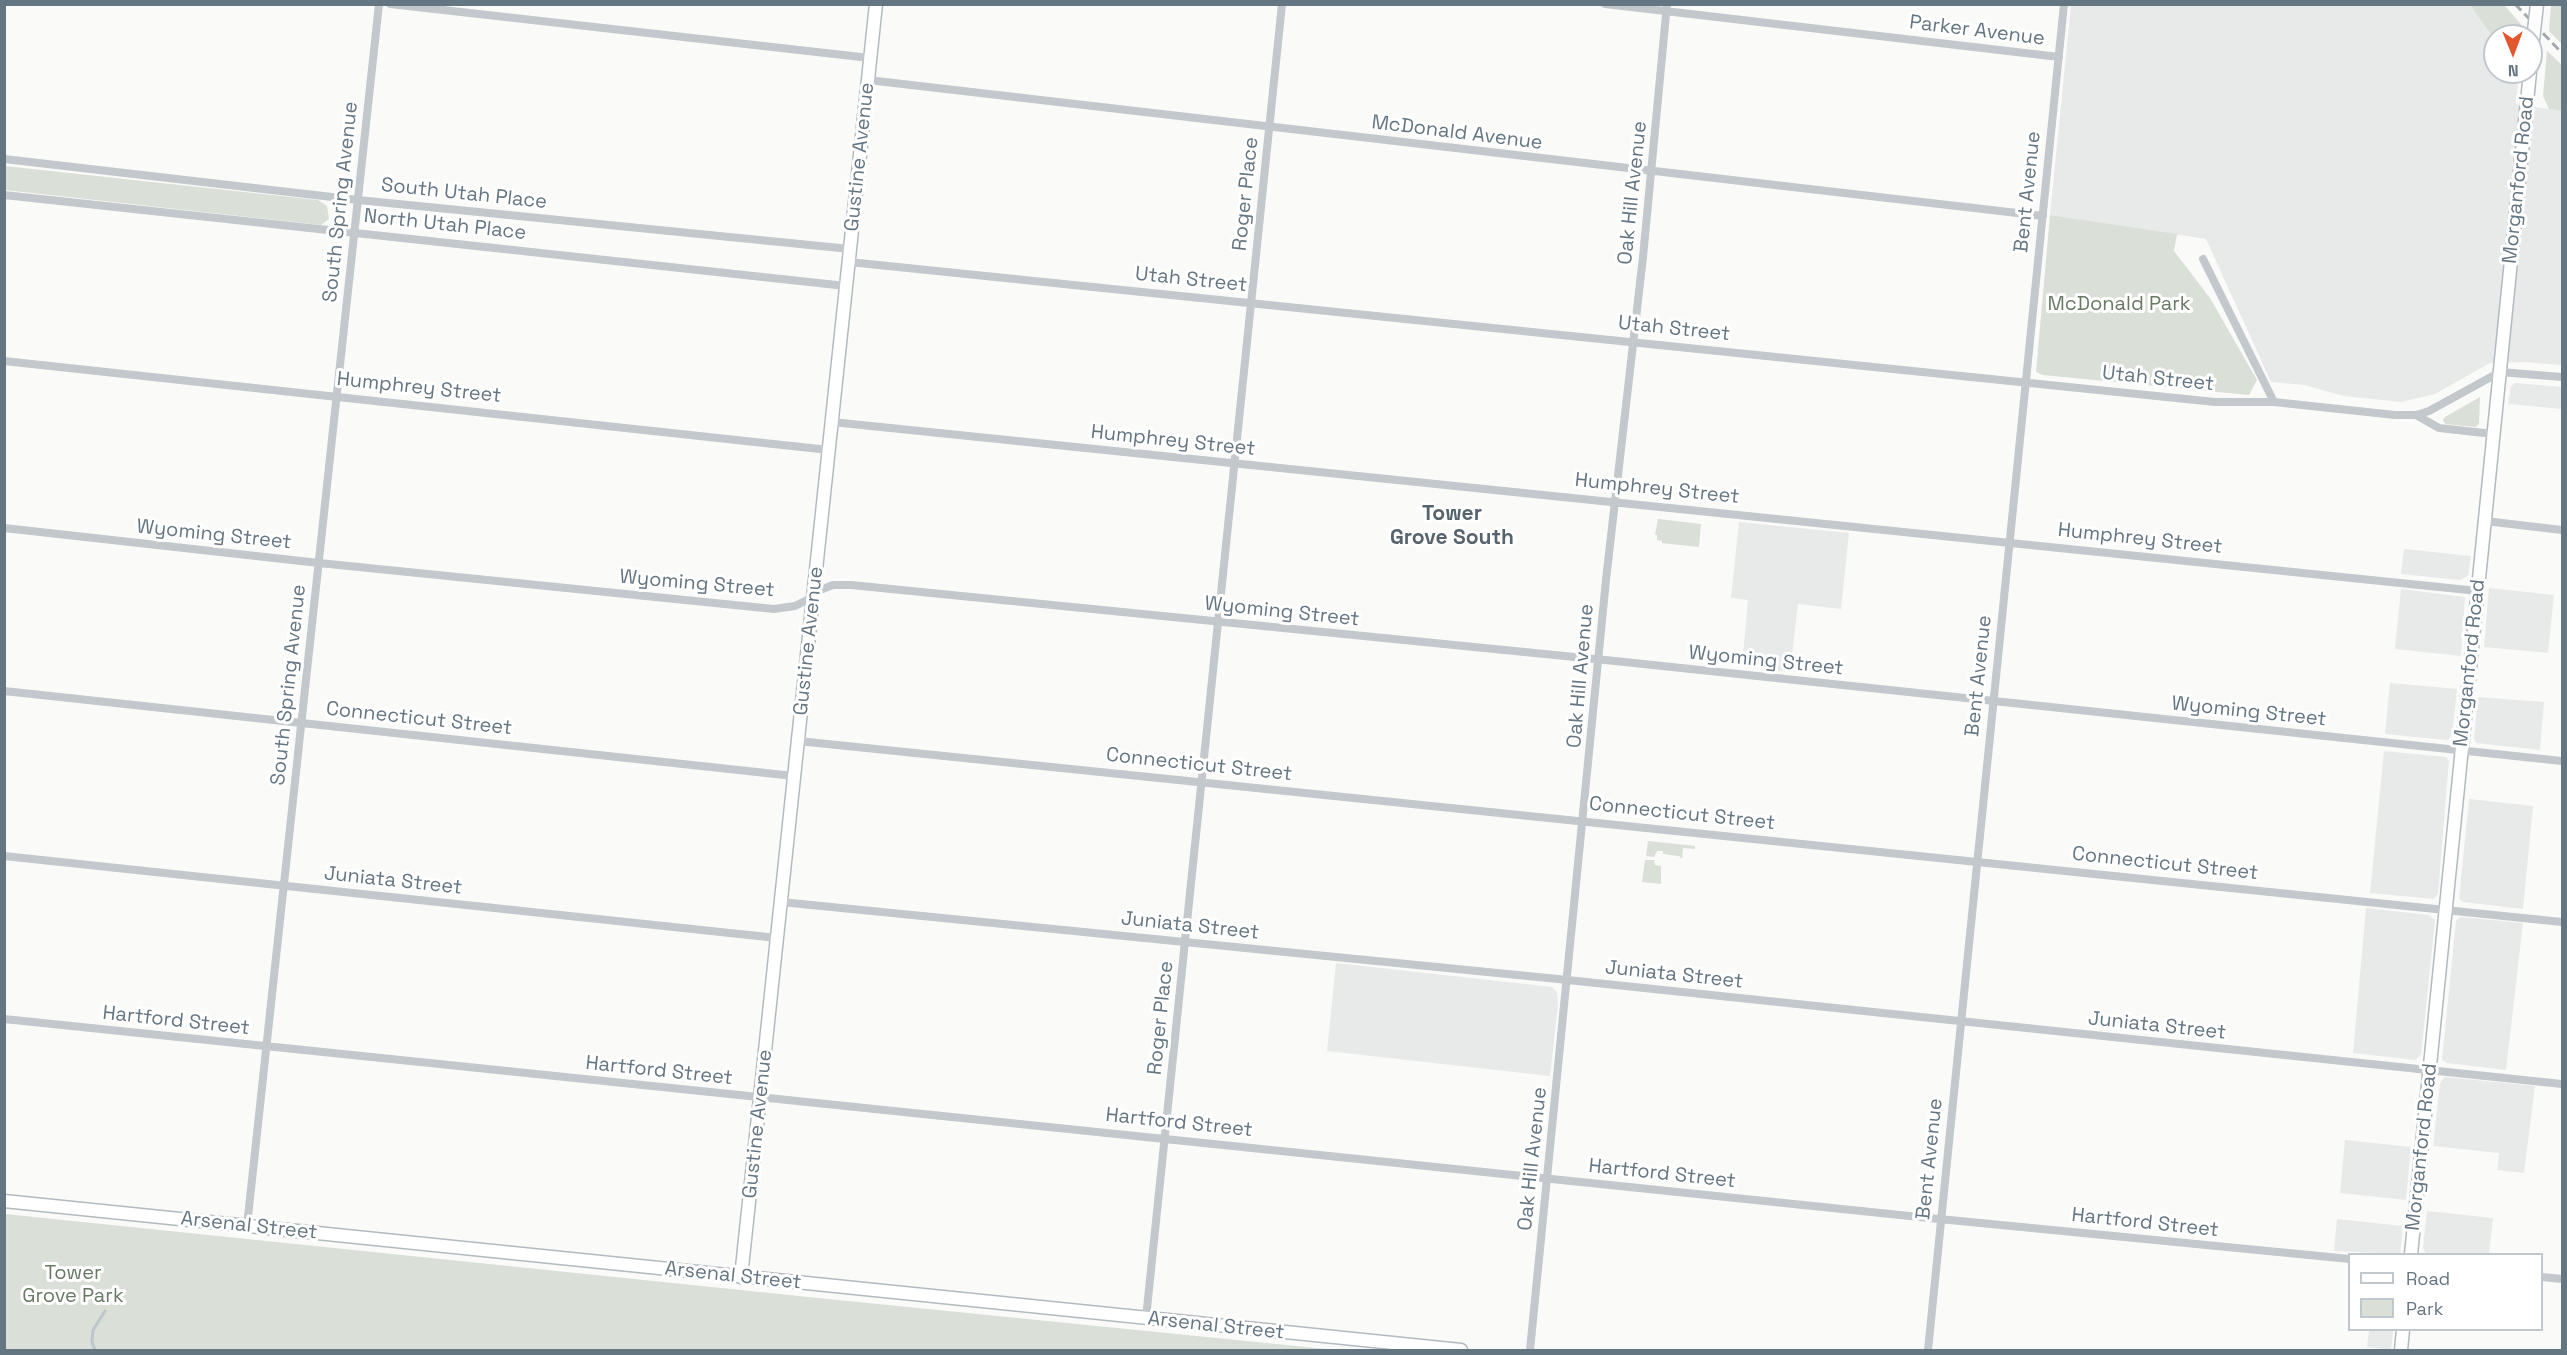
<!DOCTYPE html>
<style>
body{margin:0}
#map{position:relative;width:2567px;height:1355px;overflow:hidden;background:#fafaf8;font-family:"Space Grotesk",sans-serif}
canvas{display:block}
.frame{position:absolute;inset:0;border:6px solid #657683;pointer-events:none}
.legend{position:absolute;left:2348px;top:1253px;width:195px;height:78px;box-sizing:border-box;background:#fff;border:2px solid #c1c8cd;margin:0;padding:8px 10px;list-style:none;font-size:18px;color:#657683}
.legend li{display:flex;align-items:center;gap:12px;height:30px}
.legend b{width:30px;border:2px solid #c1c8cd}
.north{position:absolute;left:2483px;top:24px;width:60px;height:60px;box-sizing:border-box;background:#fff;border:2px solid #c1c8cd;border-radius:50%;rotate:179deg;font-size:16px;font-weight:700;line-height:24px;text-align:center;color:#657683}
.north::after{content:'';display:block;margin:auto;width:21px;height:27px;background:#e4572e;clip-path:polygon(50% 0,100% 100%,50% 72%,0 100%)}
</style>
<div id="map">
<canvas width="2567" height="1355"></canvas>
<div class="frame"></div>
<ul class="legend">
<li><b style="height:8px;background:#fff"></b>Road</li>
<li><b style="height:16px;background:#dadfd7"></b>Park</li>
</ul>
<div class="north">N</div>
</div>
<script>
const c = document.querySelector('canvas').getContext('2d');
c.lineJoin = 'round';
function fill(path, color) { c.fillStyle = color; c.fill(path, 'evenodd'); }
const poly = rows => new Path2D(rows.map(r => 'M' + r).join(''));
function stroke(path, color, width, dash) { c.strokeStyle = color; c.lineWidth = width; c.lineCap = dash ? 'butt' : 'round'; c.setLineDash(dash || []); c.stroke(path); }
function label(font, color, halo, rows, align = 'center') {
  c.font = font + ' "Space Grotesk",sans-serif'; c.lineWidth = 6; c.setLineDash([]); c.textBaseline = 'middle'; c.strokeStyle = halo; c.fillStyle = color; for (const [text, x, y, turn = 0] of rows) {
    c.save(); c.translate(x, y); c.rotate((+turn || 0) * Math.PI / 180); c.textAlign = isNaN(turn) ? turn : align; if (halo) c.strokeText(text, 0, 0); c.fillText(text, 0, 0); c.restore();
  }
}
const built = poly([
 [2071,5,2470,5,2495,39,2495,72,2518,72,2519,74,2516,104,2562,111,2562,365,2523,362,2490,363,2435,394,2401,402,2344,396,2304,385,2271,382,2206,239,2050,215],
 [2515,383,2562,387,2562,409,2508,404,2511,386],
 [1739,522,1849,533,1841,609,1798,604,1790,672,1742,666,1748,600,1731,598],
 [2404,549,2471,556,2468,576,2460,580,2401,574],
 [2489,588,2554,595,2548,653,2484,647],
 [2401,589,2465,597,2461,656,2395,649],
 [2390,683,2457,689,2452,736,2447,740,2385,734],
 [2478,697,2544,702,2540,750,2476,743,2474,738],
 [2384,751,2446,757,2449,761,2438,894,2434,899,2370,893],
 [2469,799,2533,806,2523,909,2463,902,2459,899],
 [2366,908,2429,915,2435,920,2421,1055,2415,1060,2353,1053],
 [2460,917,2523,923,2506,1070,2447,1063,2442,1060,2456,921],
 [1336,963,1552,987,1557,992,1558,1004,1550,1076,1327,1051],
 [2445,1077,2535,1086,2524,1173,2497,1170,2499,1153,2433,1146,2440,1083],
 [2345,1140,2411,1147,2406,1200,2340,1193],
 [2427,1211,2493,1218,2489,1254,2426,1254,2423,1248],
 [2337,1219,2403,1226,2400,1254,2334,1251],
 [2369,1330,2393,1330,2391,1350,2367,1347]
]);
const green = poly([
 [2470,5,2504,5,2521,24,2519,36,2495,36,2495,40],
 [2551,5,2562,5,2562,44,2549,31],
 [2547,51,2562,65,2562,111,2549,109,2543,96],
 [5,166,318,200,327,206,329,219,321,225,5,190],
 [2050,215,2177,234,2174,251,2210,298,2257,380,2249,395,2043,375,2036,372],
 [2480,397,2479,424,2476,427,2445,424,2443,420,2445,417],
 [1658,519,1701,524,1699,547,1662,543,1662,541,1657,540,1657,535,1655,535],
 [1648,841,1695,846,1695,849,1683,848,1682,859,1679,856,1663,854,1663,851,1657,851,1654,857,1646,856],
 [1645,860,1654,860,1655,865,1661,866,1661,884,1642,882],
 [5,1214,818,1298,1336,1350,5,1350]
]);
const stream = poly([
 [95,1350,92,1342,93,1330,105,1311]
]);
const street = poly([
 [390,4,870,58],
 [1605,4,2059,57],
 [868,80,2043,216],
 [4,159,358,200,850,249],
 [4,195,846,286],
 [2203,259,2274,402],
 [849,262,2215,402,2274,402,2395,415,2416,415,2429,411,2500,372,2562,377],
 [4,361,829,450],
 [2416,415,2439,428,2493,434],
 [832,422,2478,591],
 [2485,521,2562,530],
 [4,528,319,563,774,609,795,606,813,597,820,590,833,585,851,585,1615,661,2562,761],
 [4,691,794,776],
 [798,741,2562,922],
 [4,856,777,938],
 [781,902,1558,979,2562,1084],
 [4,1019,1929,1218,2350,1259],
 [247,1226,379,4],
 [2542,1277,2562,1279],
 [1146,1318,1282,4],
 [1530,1350,1606,580,1643,257,1667,4],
 [1928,1350,2064,4]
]);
const secondary = poly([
 [4,1201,1461,1350],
 [2411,1254,2530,72],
 [741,1277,876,4],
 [2401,1350,2403,1330]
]);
const rail = poly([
 [2515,4,2562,53]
]);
const secondaryBridge = poly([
 [2531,59,2537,4]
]);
const streetNames = [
 ["Parker Avenue",1977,31,7],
 ["McDonald Avenue",1457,133,7],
 ["Gustine Avenue",860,157,-84],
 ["Morganford Road",2519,180,-84],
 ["Bent Avenue",2028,192,-84],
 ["Oak Hill Avenue",1633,193,-84],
 ["South Utah Place",464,194,6],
 ["Roger Place",1246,194,-84],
 ["South Spring Avenue",341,202,-84],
 ["North Utah Place",445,225,6],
 ["Utah Street",1191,280,6],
 ["Utah Street",1674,329,6],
 ["Utah Street",2158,379,6],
 ["Humphrey Street",419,388,6],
 ["Humphrey Street",1173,441,6],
 ["Humphrey Street",1657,489,6],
 ["Wyoming Street",214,535,6],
 ["Humphrey Street",2140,539,6],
 ["Wyoming Street",697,584,5],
 ["Wyoming Street",1282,612,6],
 ["Gustine Avenue",809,641,-84],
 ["Wyoming Street",1766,661,6],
 ["Morganford Road",2470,663,-84],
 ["Oak Hill Avenue",1581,676,-85],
 ["Bent Avenue",1979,676,-84],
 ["South Spring Avenue",289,685,-84],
 ["Wyoming Street",2249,712,6],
 ["Connecticut Street",419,719,6],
 ["Connecticut Street",1199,765,6],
 ["Connecticut Street",1682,814,6],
 ["Connecticut Street",2165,864,6],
 ["Juniata Street",393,881,6],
 ["Juniata Street",1190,926,6],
 ["Juniata Street",1674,975,6],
 ["Roger Place",1161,1018,-84],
 ["Hartford Street",176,1021,6],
 ["Juniata Street",2157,1026,6],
 ["Hartford Street",659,1071,6],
 ["Hartford Street",1179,1123,6],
 ["Gustine Avenue",758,1124,-84],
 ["Morganford Road",2422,1147,-84],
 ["Oak Hill Avenue",1533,1159,-84],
 ["Bent Avenue",1930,1159,-84],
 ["Hartford Street",1662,1174,6],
 ["Hartford Street",2145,1223,6],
 ["Arsenal Street",249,1226,6],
 ["Arsenal Street",733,1276,6],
 ["Arsenal Street",1216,1326,6]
];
const parkNames = [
 ["McDonald Park",2119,305],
 ["Tower",73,1274],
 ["Grove Park",73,1297]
];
const neighbourhoodNames = [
 ["Tower",1452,514],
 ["Grove South",1452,538]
];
fill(built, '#e8e9e9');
fill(green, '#dadfd7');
stroke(stream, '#bbc7cb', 3);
stroke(secondary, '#b3babf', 15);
stroke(street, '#c3c8cc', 8);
stroke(secondary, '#fff', 12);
stroke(rail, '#a2aab0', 3, [9, 4.5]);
stroke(secondaryBridge, '#b3babf', 15, []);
stroke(secondaryBridge, '#fff', 12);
label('20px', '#657683', '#fff', streetNames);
label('20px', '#687a64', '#fff', parkNames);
label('bold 21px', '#57646e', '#fff', neighbourhoodNames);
</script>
